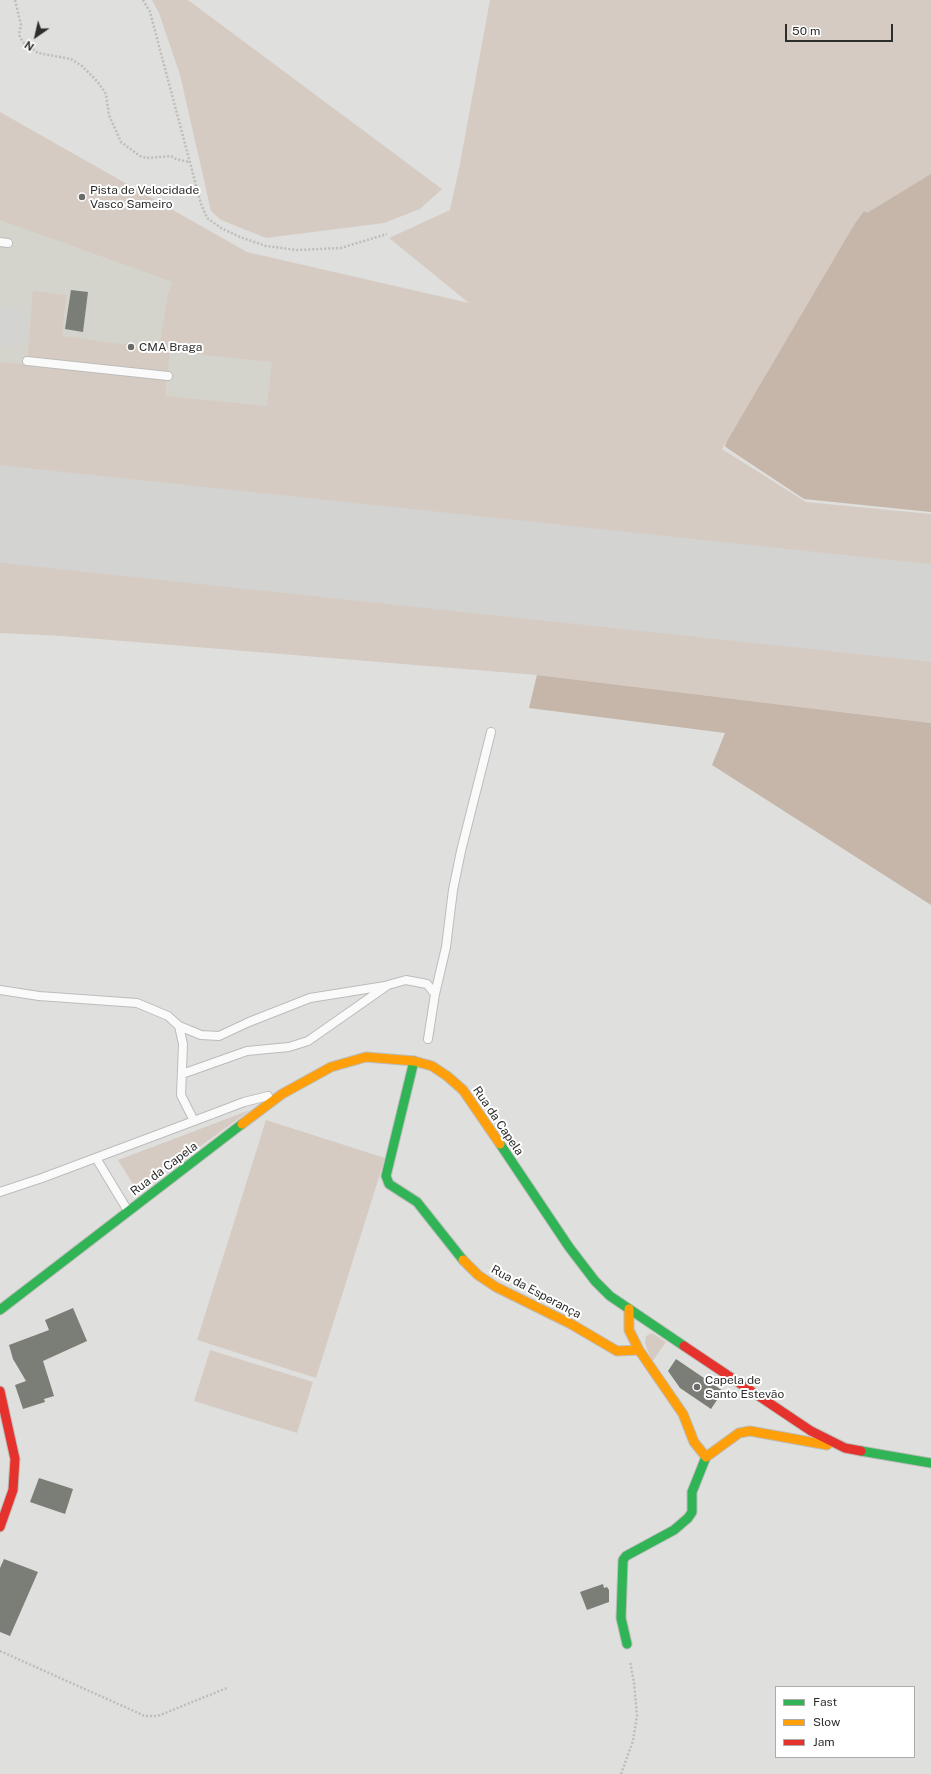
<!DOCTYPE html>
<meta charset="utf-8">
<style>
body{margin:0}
#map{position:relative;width:931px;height:1774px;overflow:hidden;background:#dfdfdd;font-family:"Public Sans",sans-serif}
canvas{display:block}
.legend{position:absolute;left:775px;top:1686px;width:140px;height:72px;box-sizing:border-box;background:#fff;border:1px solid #ababab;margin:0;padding:5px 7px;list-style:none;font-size:12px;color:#2d2d2c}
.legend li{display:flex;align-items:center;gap:8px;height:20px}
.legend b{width:20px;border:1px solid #ababab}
.north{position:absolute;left:16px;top:16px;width:40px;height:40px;-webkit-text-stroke:3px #fff;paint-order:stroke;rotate:214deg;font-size:11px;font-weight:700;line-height:16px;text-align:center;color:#2d2d2c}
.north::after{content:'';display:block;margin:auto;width:14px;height:18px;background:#2d2d2c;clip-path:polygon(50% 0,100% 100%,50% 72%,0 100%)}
.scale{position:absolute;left:785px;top:24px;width:108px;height:18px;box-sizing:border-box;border:2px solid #2d2d2c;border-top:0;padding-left:5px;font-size:12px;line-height:14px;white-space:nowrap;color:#2d2d2c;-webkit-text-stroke:3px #fff;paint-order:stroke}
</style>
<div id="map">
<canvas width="931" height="1774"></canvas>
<ul class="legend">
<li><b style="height:5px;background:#30b455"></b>Fast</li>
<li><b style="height:5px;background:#ff9f0a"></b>Slow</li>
<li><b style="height:5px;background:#e5322d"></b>Jam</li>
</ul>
<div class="north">N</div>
<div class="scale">50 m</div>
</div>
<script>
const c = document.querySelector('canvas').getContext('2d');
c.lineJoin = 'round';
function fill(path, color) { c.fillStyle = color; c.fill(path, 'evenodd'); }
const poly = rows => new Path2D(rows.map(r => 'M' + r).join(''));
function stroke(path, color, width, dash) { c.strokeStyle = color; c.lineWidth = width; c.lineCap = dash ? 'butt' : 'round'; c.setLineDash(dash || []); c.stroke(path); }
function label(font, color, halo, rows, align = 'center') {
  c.font = font + ' "Public Sans",sans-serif'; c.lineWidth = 4; c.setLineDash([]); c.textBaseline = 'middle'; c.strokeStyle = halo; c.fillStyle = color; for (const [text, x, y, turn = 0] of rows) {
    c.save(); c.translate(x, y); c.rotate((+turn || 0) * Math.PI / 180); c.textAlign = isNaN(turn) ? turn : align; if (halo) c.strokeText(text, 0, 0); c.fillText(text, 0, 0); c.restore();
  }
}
const built = poly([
 [0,191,678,462,931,543,931,683,0,585]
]);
const green = poly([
 [152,0,188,0,442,189,420,209,384,223,266,238,221,220,211,211,180,75,159,13],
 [490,0,931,0,931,177,858,223,722,449,806,502,931,514,931,587,0,489,0,362,27,365,33,291,66,295,62,336,159,349,168,294,173,282,0,220,0,112,247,252,469,303,389,238,450,210,459,169],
 [170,351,272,362,267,406,165,396],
 [0,537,215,560,931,639,931,723,537,675,62,636,0,633],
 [250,1110,138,1192,118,1160],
 [266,1120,385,1158,316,1378,197,1340],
 [652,1333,666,1342,652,1362,645,1343,646,1336],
 [210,1350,313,1382,297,1433,194,1401]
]);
const forest = poly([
 [931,174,931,512,804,499,727,448,725,446,727,441,854,225,864,211,867,213],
 [537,675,931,723,931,905,712,765,725,733,529,708]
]);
const taxiway = poly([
 [0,326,9,327]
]);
const runway = poly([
 [0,514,931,613]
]);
const building = poly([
 [71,290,88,292,83,332,65,329],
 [73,1308,87,1341,43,1361,54,1396,44,1399,45,1402,23,1409,15,1385,26,1381,13,1359,9,1345,49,1330,45,1320],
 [676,1359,723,1391,711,1409,680,1388,668,1371],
 [39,1478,73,1489,65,1514,30,1502],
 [4,1559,38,1572,10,1636,0,1632,0,1568],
 [603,1584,604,1588,607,1587,609,1590,609,1602,587,1610,580,1592]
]);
const path = poly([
 [15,0,21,25,19,35,23,42,38,53,71,59,82,66,97,81,106,94,109,115,121,142,140,156,147,158,171,156,176,159,189,162],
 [143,0,150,12,201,204,207,218,221,228,240,237,266,246,297,250,341,248,387,234],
 [0,1651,145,1716,158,1716,227,1688],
 [621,1774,633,1741,637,1716,634,1683,630,1661]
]);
const lane = poly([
 [0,242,8,243],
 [27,361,168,376],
 [0,990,39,996,137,1003,168,1016,179,1026,183,1044,181,1095,194,1121,244,1102,268,1096],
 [435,994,446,947,453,890,461,851,491,732],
 [179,1026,201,1035,219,1036,249,1022,310,998,385,986],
 [182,1074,247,1051,289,1047,308,1041,388,985,406,980,427,984,435,994,428,1039],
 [96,1158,128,1211],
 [0,1192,42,1178,194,1121]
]);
const fast = poly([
 [414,1061,386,1176,389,1184,417,1202,463,1260],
 [500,1144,569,1247,595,1281,610,1296,684,1346],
 [0,1310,242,1124],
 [861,1451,931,1463],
 [627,1644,621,1618,623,1560,626,1556,674,1530,688,1518,692,1512,692,1492,706,1457]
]);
const slow = poly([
 [242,1124,282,1094,331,1067,366,1057,414,1061,432,1066,447,1076,463,1090,500,1144],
 [463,1260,478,1275,496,1287,571,1324,617,1351,639,1350],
 [629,1309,629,1330,639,1350,683,1414,694,1442,706,1457,739,1433,750,1431,827,1445]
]);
const jam = poly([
 [684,1346,811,1431,845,1448,861,1451],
 [0,1391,15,1459,13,1490,0,1527]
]);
const markers = [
 [82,197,4,"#6b6b6a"],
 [131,347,4,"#6b6b6a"],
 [697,1387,4,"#6b6b6a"]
];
const poiNames = [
 ["Pista de Velocidade",90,190],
 ["Vasco Sameiro",90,204],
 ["CMA Braga",139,347],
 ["Capela de",705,1380],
 ["Santo Estevão",705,1394]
];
const streetNames = [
 ["Rua da Capela",498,1121,56],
 ["Rua da Capela",164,1169,-37],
 ["Rua da Esperança",536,1292,28]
];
fill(built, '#d4d3cc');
fill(green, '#d6cbc2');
fill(forest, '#c5b6a9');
stroke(taxiway, '#d3d3d2', 39);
stroke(runway, '#d3d3d2', 97);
fill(building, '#7b7d77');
stroke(lane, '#bcbcba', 10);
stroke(fast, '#bcbcba', 11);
stroke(slow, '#bcbcba', 11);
stroke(jam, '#bcbcba', 11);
stroke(path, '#bdbdbc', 2.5, [2, 2]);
stroke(lane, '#fafafa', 8);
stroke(fast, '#30b455', 9);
stroke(slow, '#ff9f0a', 9);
stroke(jam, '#e5322d', 9);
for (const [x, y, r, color] of markers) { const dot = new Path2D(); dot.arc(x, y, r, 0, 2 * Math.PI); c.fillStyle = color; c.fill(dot); stroke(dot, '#fff', 1.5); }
label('12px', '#2d2d2c', '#fff', poiNames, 'left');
label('12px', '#2d2d2c', '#fff', streetNames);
</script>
